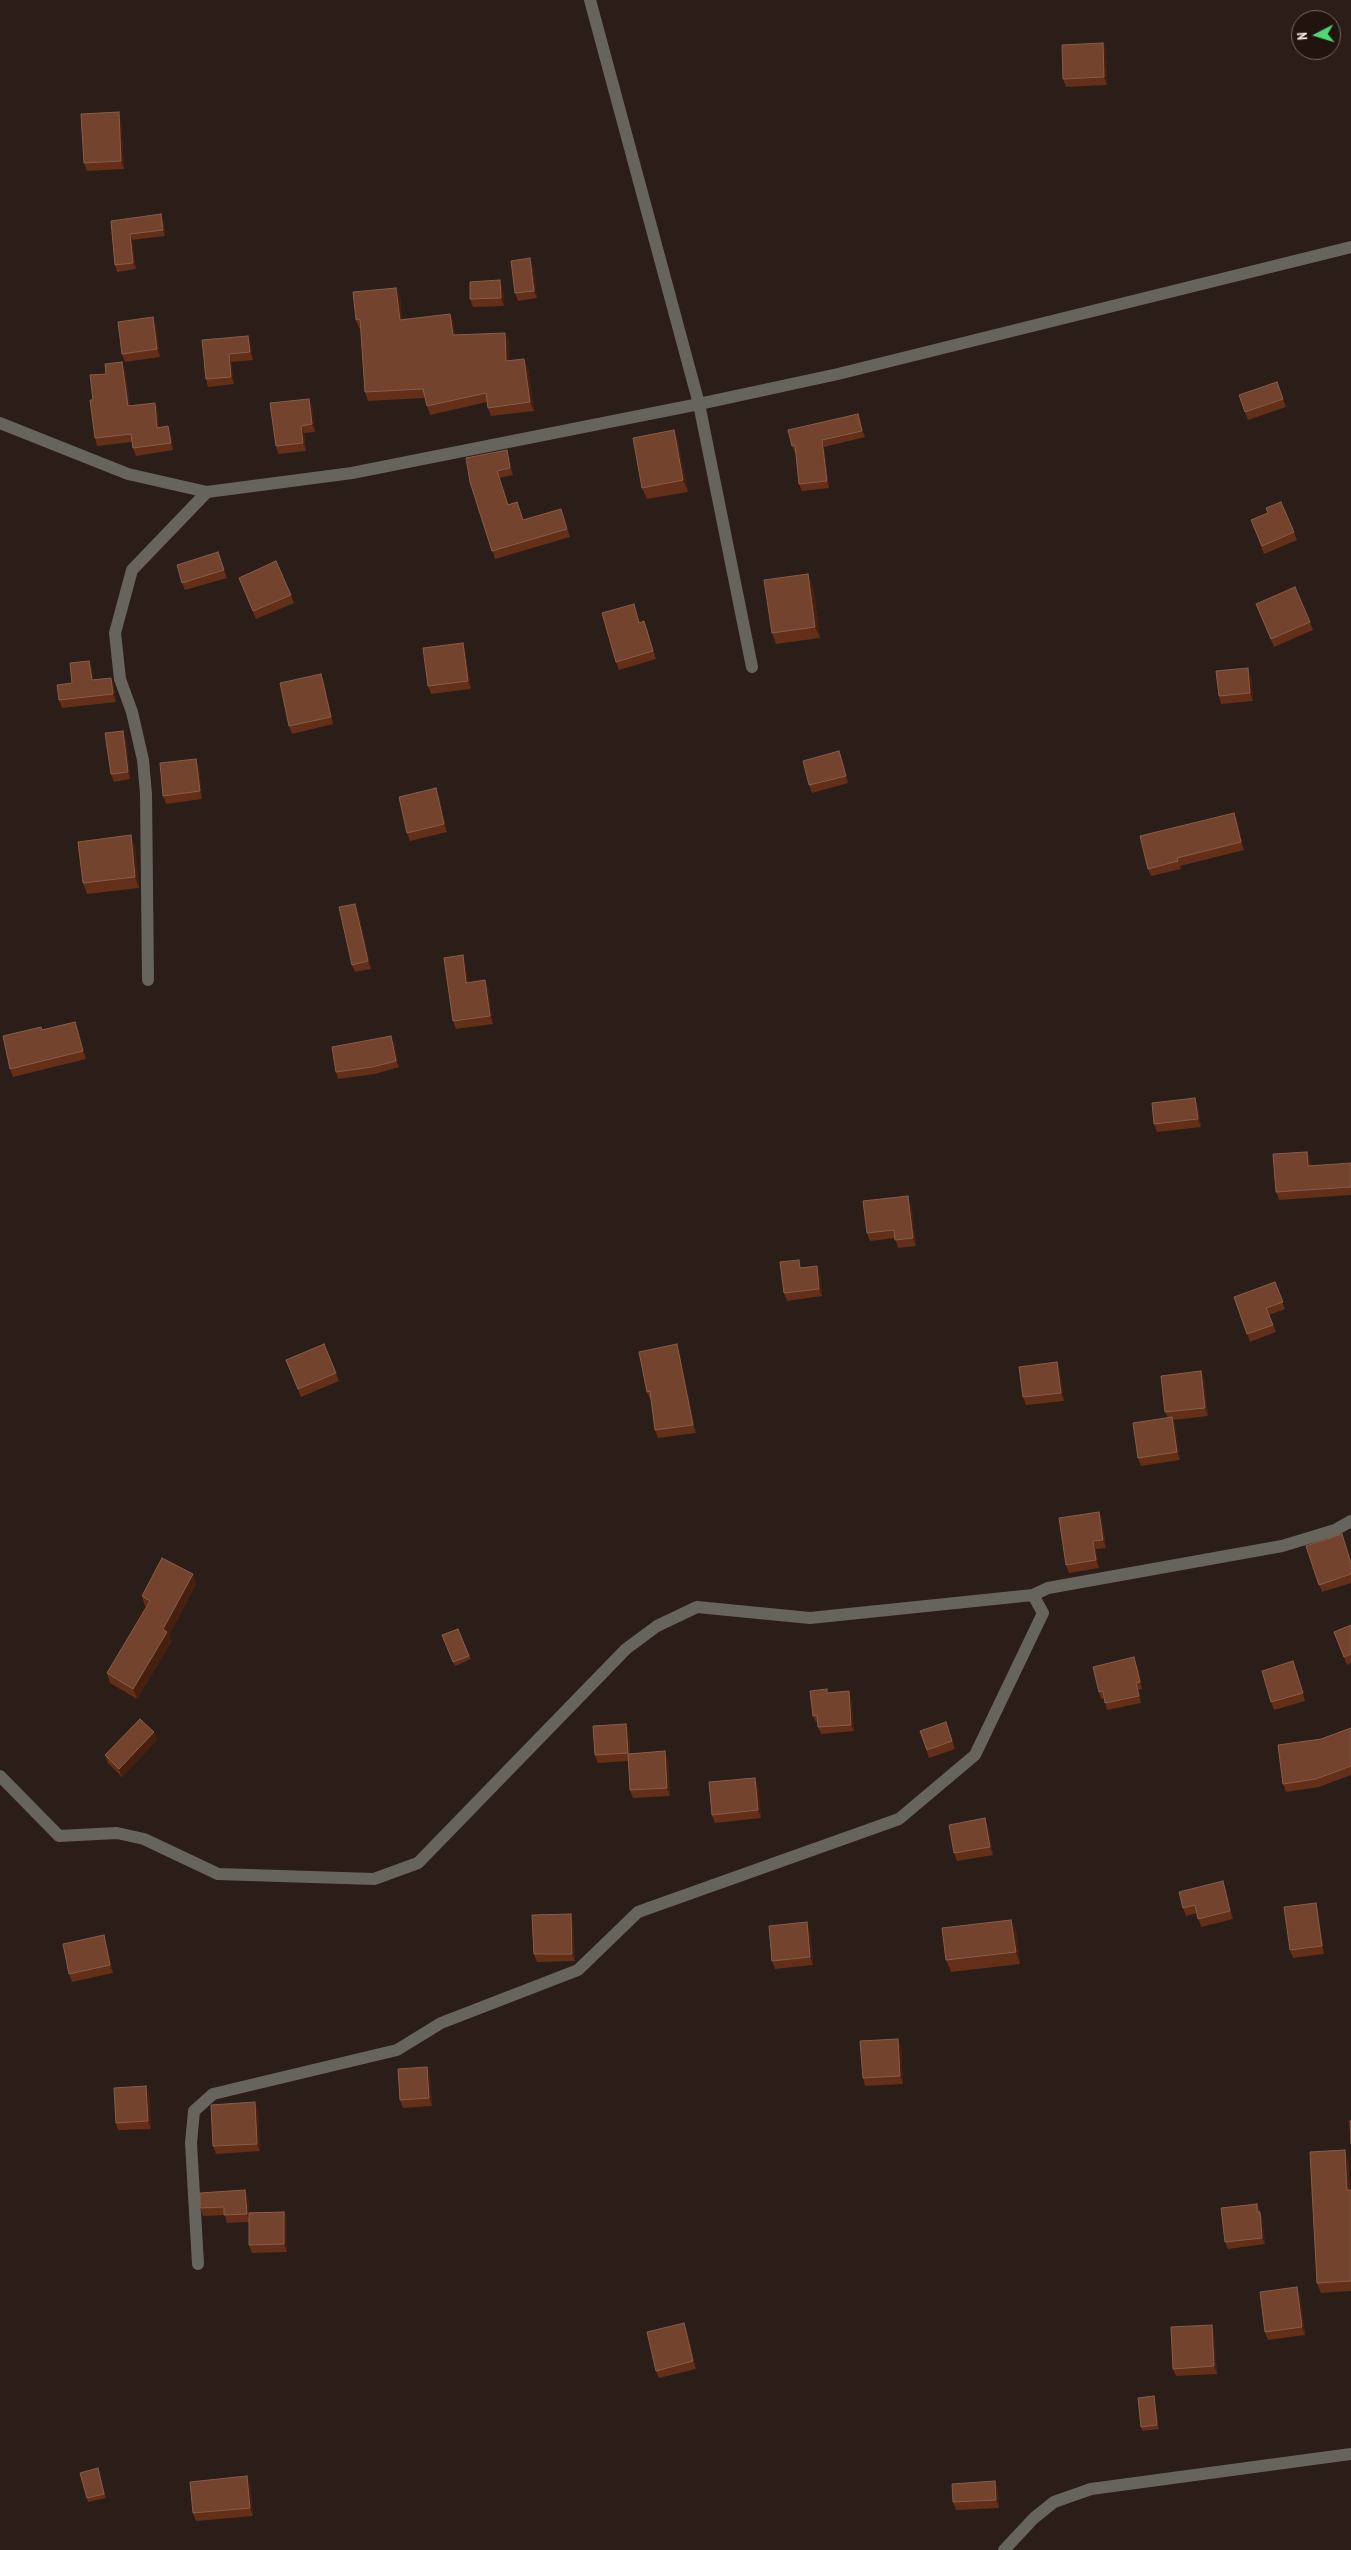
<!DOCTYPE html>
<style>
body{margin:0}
#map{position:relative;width:1351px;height:2550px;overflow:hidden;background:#2b1d18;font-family:"PT Sans Narrow",sans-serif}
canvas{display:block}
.north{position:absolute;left:1291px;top:10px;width:50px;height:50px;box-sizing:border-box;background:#21140f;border:1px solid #756a65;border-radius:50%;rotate:265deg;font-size:14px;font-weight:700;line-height:20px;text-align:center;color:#f3eae6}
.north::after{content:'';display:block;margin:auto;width:18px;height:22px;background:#4fd675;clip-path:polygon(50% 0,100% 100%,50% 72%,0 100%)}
</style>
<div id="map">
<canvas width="1351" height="2550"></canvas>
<div class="north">N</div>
</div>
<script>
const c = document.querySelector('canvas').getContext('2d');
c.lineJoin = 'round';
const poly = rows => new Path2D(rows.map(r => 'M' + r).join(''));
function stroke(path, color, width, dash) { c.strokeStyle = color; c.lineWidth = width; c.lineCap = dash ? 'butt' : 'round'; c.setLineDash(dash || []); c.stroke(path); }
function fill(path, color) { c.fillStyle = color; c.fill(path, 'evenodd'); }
const minor = poly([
 [590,0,699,404,752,667],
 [0,423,128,474,207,492,352,473,699,404,838,374,1351,247],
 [148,980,146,794,143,760,132,712,120,679,115,633,132,570,207,492],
 [0,1776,59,1836,117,1833,144,1839,218,1874,374,1879,418,1863,626,1649,657,1626,697,1607,810,1618,1033,1595,1048,1588,1282,1546,1335,1530,1351,1521],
 [198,2264,191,2143,194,2111,213,2094,397,2050,441,2023,578,1970,638,1912,899,1819,975,1755,1043,1613,1033,1595],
 [1004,2550,1034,2518,1054,2502,1091,2489,1351,2454]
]);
const wall = poly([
 [1103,43,1106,51,1107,85,1066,87,1063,79],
 [121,120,124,169,87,171,84,163],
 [163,220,165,236,132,240,136,269,117,272,115,265,111,221],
 [533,266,537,298,518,301,515,293],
 [503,288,504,306,473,307,470,299],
 [400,296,402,319,450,314,453,322,455,335,505,333,509,342,509,361,528,368,534,411,491,416,488,408,487,402,430,415,425,398,368,401,365,392,361,328,359,328,356,320],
 [156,325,160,357,125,362,122,354],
 [248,336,251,344,253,360,231,362,234,384,208,387,206,379,202,340],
 [125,370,130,406,155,403,158,411,159,427,171,434,173,450,136,456,133,448,132,442,97,446,95,438,93,400,106,374],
 [1277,382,1286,407,1248,420,1239,395],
 [309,399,312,407,315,432,304,433,306,451,278,454,276,446],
 [858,414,865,437,824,447,829,488,802,491,799,484,796,453,795,453,792,446],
 [674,430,678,442,688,492,647,499,642,488],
 [509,457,513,475,499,478,508,505,523,520,561,509,570,537,495,559,470,482],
 [1268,513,1294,532,1297,540,1264,554,1251,520],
 [218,552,227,578,185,590,182,583],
 [808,574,813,586,820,638,776,644,772,633],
 [239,578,291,595,294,603,256,619],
 [1256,604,1310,622,1313,630,1274,647],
 [636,612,640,623,647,629,656,659,619,670,616,662],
 [463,643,465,651,471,689,431,694,428,686],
 [89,661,92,669,93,680,111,678,114,686,116,702,62,708,59,700],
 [321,674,324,682,333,724,292,734,289,726],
 [1251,676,1253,701,1221,704,1219,696],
 [126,739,130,779,114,782,111,774],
 [842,759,848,783,812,793,809,785],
 [199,767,202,799,166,804,163,796],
 [439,796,447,832,410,841,407,833],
 [1234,813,1237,820,1244,850,1180,866,1181,869,1151,876,1148,869],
 [135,847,139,888,87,894,83,883],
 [358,911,371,969,355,972,352,965],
 [463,955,465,963,468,982,488,988,493,1024,456,1029,453,1021],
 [75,1022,78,1029,86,1059,13,1077,10,1069],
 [394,1043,399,1067,375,1074,338,1079,336,1072],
 [1195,1098,1198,1106,1201,1127,1157,1132,1154,1124],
 [1307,1152,1310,1160,1311,1166,1351,1163,1351,1195,1279,1200,1276,1192],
 [911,1204,916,1246,898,1248,895,1238,870,1241,867,1233],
 [802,1268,820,1274,822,1296,787,1301,784,1293],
 [1275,1282,1285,1309,1269,1315,1276,1332,1250,1342,1234,1297],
 [679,1352,696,1433,658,1438,655,1430,651,1399,650,1399,647,1392],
 [286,1360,336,1373,339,1381,301,1397],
 [1057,1362,1060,1370,1064,1401,1026,1405,1023,1397],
 [1201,1371,1204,1379,1208,1416,1173,1420,1175,1425,1180,1460,1141,1466,1138,1458,1168,1418,1165,1412],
 [1099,1512,1102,1520,1106,1548,1096,1549,1099,1568,1069,1573,1066,1565],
 [1306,1546,1351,1562,1351,1583,1322,1592],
 [193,1574,196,1584,169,1635,171,1642,137,1699,110,1683,107,1673,147,1607,145,1606,142,1596],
 [1351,1625,1351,1663,1347,1665,1334,1632],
 [458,1629,471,1659,455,1666,442,1635],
 [1293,1661,1305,1701,1274,1710,1271,1702],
 [1137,1664,1142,1689,1138,1690,1141,1703,1107,1710,1104,1698,1101,1699,1099,1692],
 [828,1693,851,1698,854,1731,821,1734,818,1727,818,1722,816,1722,813,1716],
 [946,1722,955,1749,929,1758,920,1731],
 [626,1724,629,1732,630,1753,668,1759,670,1796,633,1798,630,1790,629,1761,598,1763,595,1755],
 [1351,1728,1351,1775,1319,1787,1286,1792,1283,1784,1321,1739],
 [154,1732,157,1740,122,1777,108,1763,105,1755],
 [755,1778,758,1786,761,1818,715,1823,712,1815],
 [988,1826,993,1855,957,1861,954,1853],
 [1226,1889,1233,1919,1201,1927,1197,1913,1186,1916,1183,1908],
 [1316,1903,1318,1911,1324,1954,1293,1958,1290,1950],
 [1011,1920,1016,1931,1020,1964,951,1972,946,1960],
 [573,1922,575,1961,537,1962,534,1954],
 [810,1930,813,1965,775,1969,772,1961],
 [104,1935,106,1943,113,1973,72,1982,69,1974],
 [901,2047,903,2084,865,2086,863,2078],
 [427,2067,430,2075,432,2106,403,2108,400,2100],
 [146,2086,149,2094,151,2129,118,2130,116,2123],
 [258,2110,260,2151,216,2154,213,2146],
 [1348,2160,1350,2190,1351,2190,1351,2291,1321,2293,1317,2283],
 [245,2190,248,2198,249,2212,284,2212,287,2219,287,2252,252,2253,249,2245,249,2222,227,2223,225,2215,203,2216,200,2208],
 [1257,2204,1262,2218,1265,2244,1228,2249,1225,2242],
 [1297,2287,1300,2295,1305,2335,1268,2340,1265,2332],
 [684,2323,687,2331,696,2369,659,2378,656,2371],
 [1214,2333,1217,2374,1176,2376,1173,2369],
 [1154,2396,1155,2400,1159,2429,1143,2431,1141,2427],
 [98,2468,106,2498,88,2502,87,2498],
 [250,2484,253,2516,196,2521,193,2513],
 [998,2489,999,2508,956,2510,953,2502]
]);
const shadedWall = poly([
 [1103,43,1106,51,1107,85,1104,77],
 [119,112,121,120,124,169,121,161],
 [161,214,163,220,165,236,163,230],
 [130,234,132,240,136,269,133,263],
 [530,258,533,266,537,298,534,291],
 [500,280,503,288,504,306,501,298],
 [396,288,400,296,403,329,400,320],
 [450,314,453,322,456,344,453,335],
 [153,317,156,325,160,357,157,349],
 [505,333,509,342,510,370,506,361],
 [248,336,251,344,253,360,250,352],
 [229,354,231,362,234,384,231,377],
 [524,359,528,368,534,411,530,402],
 [122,362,125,370,131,414,128,406],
 [309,399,312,407,315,432,312,424],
 [155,403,158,411,160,435,157,428],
 [858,414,861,421,865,437,862,431],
 [168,426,171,434,173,450,171,443],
 [301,426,304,433,306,451,303,443],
 [674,430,678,442,688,492,683,480],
 [822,440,824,447,829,488,827,481],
 [507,450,509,457,513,475,510,468],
 [808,574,813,586,820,638,815,627],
 [463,643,465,651,471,689,468,681],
 [89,661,92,669,94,688,92,680],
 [1248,668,1251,676,1253,701,1250,693],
 [321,674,324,682,333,724,331,717],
 [111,678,114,686,116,702,113,694],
 [123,731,126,739,130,779,128,772],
 [839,751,842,759,848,783,846,776],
 [196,759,199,767,202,799,200,791],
 [436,788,439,796,447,832,444,824],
 [1234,813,1237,820,1244,850,1241,842],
 [131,835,135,847,139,888,135,877],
 [355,904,358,911,371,969,368,961],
 [463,955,465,963,469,991,466,983],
 [485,980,488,988,493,1024,490,1016],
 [75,1022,78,1029,86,1059,83,1051],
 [391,1036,394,1043,399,1067,396,1061],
 [1195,1098,1198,1106,1201,1127,1198,1119],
 [1307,1152,1310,1160,1311,1174,1308,1166],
 [908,1196,911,1204,916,1246,913,1238],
 [817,1266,820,1274,822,1296,819,1289],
 [677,1344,679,1352,696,1433,693,1425],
 [1057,1362,1060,1370,1064,1401,1061,1393],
 [1201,1371,1204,1379,1208,1416,1205,1408],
 [1172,1417,1175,1425,1180,1460,1177,1452],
 [1099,1512,1102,1520,1106,1548,1103,1540],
 [1093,1541,1096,1549,1099,1568,1096,1560],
 [193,1574,196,1584,169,1635,171,1642,137,1699,133,1689,163,1629],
 [1134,1657,1137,1664,1142,1689,1140,1682],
 [849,1691,851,1698,854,1731,851,1725],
 [626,1724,629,1732,630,1761,628,1753],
 [154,1732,157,1740,122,1777,119,1769],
 [665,1751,668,1759,670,1796,667,1788],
 [755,1778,758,1786,761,1818,758,1810],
 [985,1818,988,1826,993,1855,990,1847],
 [1223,1881,1226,1889,1233,1919,1230,1911],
 [1316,1903,1318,1911,1324,1954,1322,1946],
 [571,1914,573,1922,575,1961,572,1954],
 [1011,1920,1016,1931,1020,1964,1016,1952],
 [807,1922,810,1930,813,1965,810,1957],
 [104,1935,106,1943,113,1973,110,1965],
 [898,2039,901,2047,903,2084,900,2076],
 [427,2067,430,2075,432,2106,429,2098],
 [146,2086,149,2094,151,2129,148,2121],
 [255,2102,258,2110,260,2151,257,2144],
 [1345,2150,1348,2160,1350,2200,1347,2190],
 [245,2190,248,2198,250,2222,247,2214],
 [284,2212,287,2219,287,2252,284,2244],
 [1260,2212,1262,2218,1265,2244,1262,2238],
 [1297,2287,1300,2295,1305,2335,1302,2327],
 [684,2323,687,2331,696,2369,693,2361],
 [1212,2325,1214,2333,1217,2374,1214,2366],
 [1154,2396,1155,2400,1159,2429,1157,2425],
 [247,2476,250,2484,253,2516,250,2508],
 [995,2481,998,2489,999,2508,996,2500]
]);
const building = poly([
 [1103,43,1104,77,1063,79,1062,45,1103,43],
 [119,112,121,161,84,163,81,114,119,112],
 [161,214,163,230,130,234,133,263,115,265,111,221,161,214],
 [530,258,534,291,515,293,511,261,530,258],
 [500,280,501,298,470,299,470,282,500,280],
 [396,288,400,320,450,314,453,335,505,333,506,361,524,359,530,402,488,408,486,393,427,406,423,389,365,392,360,319,356,320,353,292,396,288],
 [153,317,157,349,122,354,118,322,153,317],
 [248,336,250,352,229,354,231,377,206,379,202,340,248,336],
 [122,362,128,406,155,403,157,428,168,426,171,443,133,448,131,434,95,438,90,400,93,400,90,375,106,374,105,364,122,362],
 [1277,382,1283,399,1245,412,1239,395,1277,382],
 [309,399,312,424,301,426,303,443,276,446,270,403,309,399],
 [858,414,862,431,822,440,827,481,799,484,795,445,792,446,788,430,858,414],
 [674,430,683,480,642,488,633,438,674,430],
 [507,450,510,468,497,471,508,505,517,502,523,520,561,509,567,529,492,551,470,482,466,458,507,450],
 [1281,502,1294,532,1262,546,1251,520,1268,513,1266,508,1281,502],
 [218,552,224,570,182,583,177,565,218,552],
 [276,561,291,595,253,611,239,578,276,561],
 [808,574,815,627,772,633,764,580,808,574],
 [1295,587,1310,622,1271,639,1256,604,1295,587],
 [634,604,639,623,644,621,653,651,616,662,602,613,634,604],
 [463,643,468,681,428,686,423,648,463,643],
 [89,661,92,680,111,678,113,694,59,700,57,685,72,683,70,663,89,661],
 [1248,668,1250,693,1219,696,1216,671,1248,668],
 [321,674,331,717,289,726,280,683,321,674],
 [123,731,128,772,111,774,105,733,123,731],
 [839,751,846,776,809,785,803,761,839,751],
 [196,759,200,791,163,796,160,763,196,759],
 [436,788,444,824,407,833,399,797,436,788],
 [1234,813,1241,842,1177,858,1178,861,1148,869,1140,836,1234,813],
 [131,835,135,877,83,883,78,842,131,835],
 [355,904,368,961,352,965,339,907,355,904],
 [463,955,466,983,485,980,490,1016,453,1021,444,958,463,955],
 [75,1022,83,1051,10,1069,3,1036,41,1027,42,1030,75,1022],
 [391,1036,396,1061,372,1067,336,1072,332,1047,391,1036],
 [1195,1098,1198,1119,1154,1124,1152,1103,1195,1098],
 [1307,1152,1308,1166,1351,1163,1351,1187,1276,1192,1273,1154,1307,1152],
 [908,1196,913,1238,895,1240,894,1230,867,1233,863,1201,908,1196],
 [799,1260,800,1268,817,1266,819,1289,784,1293,780,1262,799,1260],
 [1275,1282,1283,1302,1266,1308,1273,1325,1247,1334,1234,1297,1275,1282],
 [324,1344,336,1373,298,1389,286,1360,324,1344],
 [677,1344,693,1425,655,1430,650,1391,647,1392,639,1352,677,1344],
 [1057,1362,1061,1393,1023,1397,1019,1367,1057,1362],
 [1201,1371,1205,1408,1165,1412,1161,1376,1201,1371],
 [1172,1417,1177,1452,1138,1458,1133,1423,1172,1417],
 [1099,1512,1103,1540,1093,1541,1096,1560,1066,1565,1059,1518,1099,1512],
 [1342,1534,1351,1563,1351,1574,1319,1585,1306,1546,1342,1534],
 [162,1558,193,1574,163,1629,167,1632,133,1689,107,1673,150,1601,142,1596,162,1558],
 [1351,1625,1351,1654,1344,1657,1334,1632,1351,1625],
 [458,1629,469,1656,453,1662,442,1635,458,1629],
 [1134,1657,1140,1682,1136,1683,1139,1696,1105,1703,1103,1691,1099,1692,1093,1667,1134,1657],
 [1293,1661,1303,1693,1271,1702,1262,1671,1293,1661],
 [827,1689,827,1693,849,1691,851,1725,818,1727,817,1715,813,1716,810,1691,827,1689],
 [140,1719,154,1732,119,1769,105,1755,140,1719],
 [946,1722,952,1741,927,1750,920,1731,946,1722],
 [626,1724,628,1753,595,1755,593,1726,626,1724],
 [1351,1728,1351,1766,1316,1779,1283,1784,1278,1745,1321,1739,1351,1728],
 [665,1751,667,1788,630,1790,628,1754,665,1751],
 [755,1778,758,1810,712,1815,709,1782,755,1778],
 [985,1818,990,1847,954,1853,949,1825,985,1818],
 [1223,1881,1230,1911,1198,1919,1195,1905,1183,1908,1179,1892,1223,1881],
 [1316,1903,1322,1946,1290,1950,1284,1907,1316,1903],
 [571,1914,572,1954,534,1954,532,1915,571,1914],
 [1011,1920,1016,1952,946,1960,942,1928,1011,1920],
 [807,1922,810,1957,772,1961,769,1926,807,1922],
 [104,1935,110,1965,69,1974,63,1944,104,1935],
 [898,2039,900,2076,863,2078,860,2041,898,2039],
 [427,2067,429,2098,400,2100,398,2069,427,2067],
 [146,2086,148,2121,116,2123,114,2088,146,2086],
 [255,2102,257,2144,213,2146,211,2105,255,2102],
 [1350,2121,1351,2121,1351,2144,1350,2121],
 [1345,2150,1347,2190,1351,2190,1351,2281,1317,2283,1310,2152,1345,2150],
 [245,2190,247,2214,224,2215,224,2207,200,2208,200,2193,245,2190],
 [1257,2204,1257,2212,1260,2212,1262,2238,1225,2242,1221,2208,1257,2204],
 [284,2212,284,2244,249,2245,249,2213,284,2212],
 [1297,2287,1302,2327,1265,2332,1260,2292,1297,2287],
 [684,2323,693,2361,656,2371,647,2332,684,2323],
 [1212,2325,1214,2366,1173,2369,1171,2327,1212,2325],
 [1154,2396,1157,2425,1141,2427,1138,2398,1154,2396],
 [98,2468,104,2494,87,2498,80,2473,98,2468],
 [247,2476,250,2508,193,2513,190,2482,247,2476],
 [995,2481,996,2500,953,2502,952,2484,995,2481]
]);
stroke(minor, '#67645e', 12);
fill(wall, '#642f18');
fill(shadedWall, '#471f0e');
fill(building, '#73432e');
stroke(building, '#875d4b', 1);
</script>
